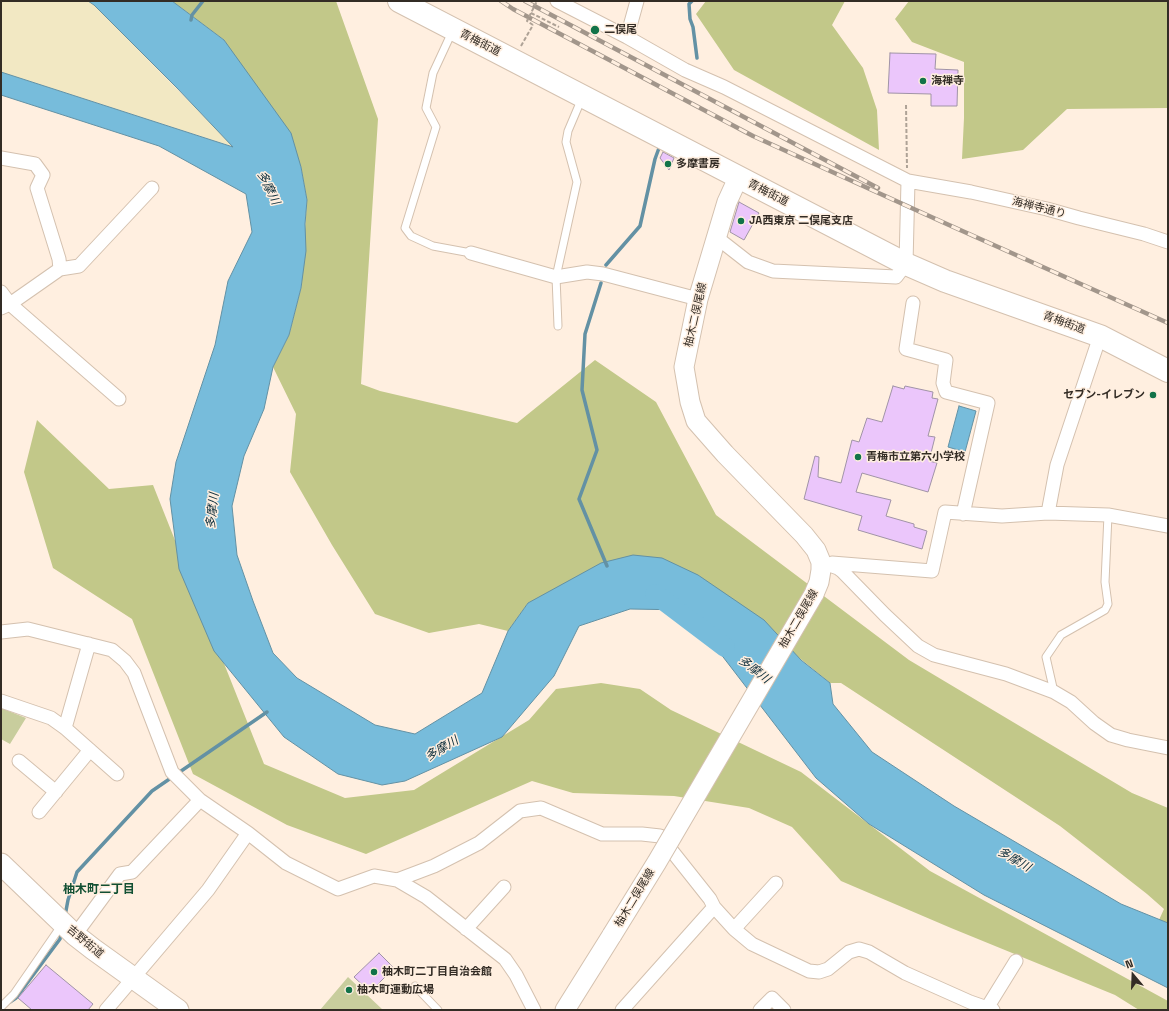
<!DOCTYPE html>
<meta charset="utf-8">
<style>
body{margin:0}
#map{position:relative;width:1169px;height:1011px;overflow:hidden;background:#ffefe0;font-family:"Space Grotesk",sans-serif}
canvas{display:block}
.frame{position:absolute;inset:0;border:2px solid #332c25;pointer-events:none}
.north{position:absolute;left:1113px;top:955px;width:40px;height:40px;-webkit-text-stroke:3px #ffefe0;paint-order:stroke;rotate:341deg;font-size:11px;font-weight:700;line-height:16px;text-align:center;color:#332c25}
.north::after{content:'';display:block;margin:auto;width:14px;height:18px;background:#332c25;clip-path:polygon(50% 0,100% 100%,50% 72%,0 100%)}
</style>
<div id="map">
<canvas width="1169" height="1011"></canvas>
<div class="frame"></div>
<div class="north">N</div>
</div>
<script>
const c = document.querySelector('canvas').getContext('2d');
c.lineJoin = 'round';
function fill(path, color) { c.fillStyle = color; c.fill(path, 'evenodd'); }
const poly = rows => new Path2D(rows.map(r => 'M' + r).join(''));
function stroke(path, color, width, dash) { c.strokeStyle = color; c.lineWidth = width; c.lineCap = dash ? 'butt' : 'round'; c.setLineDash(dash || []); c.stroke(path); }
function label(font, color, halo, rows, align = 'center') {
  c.font = font + ' "Space Grotesk","Noto Sans JP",sans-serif'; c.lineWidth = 3; c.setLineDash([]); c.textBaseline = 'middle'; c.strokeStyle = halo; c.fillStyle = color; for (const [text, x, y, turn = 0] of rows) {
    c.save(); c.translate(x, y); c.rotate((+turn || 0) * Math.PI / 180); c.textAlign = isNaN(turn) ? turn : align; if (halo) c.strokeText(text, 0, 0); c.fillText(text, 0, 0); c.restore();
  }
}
const green = poly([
 [1,708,26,718,10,744,1,739],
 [348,977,383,1010,320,1010]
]);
const forest = poly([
 [172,1,336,1,378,119,361,384,380,391,517,423,595,360,656,402,716,515,909,660,1132,793,1168,808,1168,923,1159,920,1164,909,1147,894,1060,826,841,683,830,683,698,575,528,603,508,631,479,624,429,633,375,614,332,545,290,472,296,414,273,367,289,335,301,288,307,200,301,167,224,40],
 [706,1,845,1,832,25,863,68,877,110,879,150,734,70,696,14],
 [909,1,1168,1,1168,108,1067,109,1023,150,962,159,964,118,964,62,912,42,895,19],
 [37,420,109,489,153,485,264,764,345,798,414,790,529,720,556,689,601,683,640,689,671,710,801,772,930,871,1168,1001,1168,1010,1139,1010,1115,995,951,928,841,881,792,827,749,808,674,796,573,793,532,781,366,854,287,825,193,774,132,619,53,568,24,472]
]);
const sand = poly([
 [1,1,88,1,94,5,234,147,1,72]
]);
const water = poly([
 [88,1,172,1,224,40,291,133,301,167,307,200,305,224,306,251,301,288,289,335,273,367,264,409,244,456,232,506,237,555,253,601,273,653,297,678,375,725,415,734,482,693,508,631,528,603,601,563,633,555,662,558,698,575,764,620,801,660,830,683,833,704,872,752,954,806,1121,904,1168,923,1168,988,984,895,869,824,816,778,687,610,630,609,579,626,554,676,502,737,405,781,382,785,338,774,284,737,214,651,179,569,170,499,176,462,215,345,228,281,252,232,246,194,159,146,1,95,1,72,233,147,177,88,94,5,88,1],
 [959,406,976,411,965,452,948,447,959,406]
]);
const stream = poly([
 [692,1,689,4,690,19,693,27,697,58],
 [191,20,192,15,203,1],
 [606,265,640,226,655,159,659,148],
 [601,283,585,334,582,390,597,450,579,499,607,566],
 [65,916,68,900,77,872,152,791,267,712],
 [10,1002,16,998,60,939,61,932]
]);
const river = poly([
 [655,594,725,647]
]);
const building = poly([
 [890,53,936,54,935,69,958,70,957,106,931,106,931,94,888,93,890,53],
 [663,152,674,158,669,170,660,158,663,152],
 [739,202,759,213,744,240,730,232,739,202],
 [893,386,904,389,905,386,933,392,932,398,938,399,928,436,935,437,929,461,937,463,928,492,862,473,856,492,891,500,886,516,914,524,914,527,927,531,922,549,858,530,862,516,804,499,815,456,819,457,818,477,841,483,852,440,859,442,867,418,882,422,893,386],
 [379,953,394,968,370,992,354,977,379,953],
 [46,965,93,1004,88,1010,32,1010,18,998,46,965]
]);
const path = poly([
 [531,13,559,27],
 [521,46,533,25],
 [906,105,907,168]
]);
const service = poly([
 [452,32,433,73,426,108,436,127,405,228,411,236,433,246,471,253],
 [558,326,556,277,577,182,566,142,568,131,582,98],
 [1054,692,1046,657,1061,635,1105,610,1108,604,1105,582,1108,515],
 [415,986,438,1010],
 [1,1007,14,994,61,926]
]);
const minor = poly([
 [557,1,627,37,685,70,724,87,908,181,971,192,1047,209,1079,218,1144,234,1168,242],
 [627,37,637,1],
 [1,158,35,164,43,175,37,188,59,259,60,269,10,304,1,292],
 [716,237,748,262,773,271,896,277,906,264,908,181],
 [471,253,556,277,587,272,603,274,698,299],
 [60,269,79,266,152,188],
 [913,303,906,349,946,360,943,383,946,392,988,403,963,514],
 [1,308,10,304,119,399],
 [1048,513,1057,465,1100,336],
 [821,562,838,568,842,571,885,615,918,646,934,655,1006,674,1054,692,1071,702,1094,723,1111,735,1128,740,1168,748],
 [832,563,932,571,945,512,1002,516,1048,513,1108,515,1168,526],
 [1,632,28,629,112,650,125,661,134,673,172,772,200,800,248,833,286,863,338,889,374,876,397,880,426,897,505,959,516,975,534,1010],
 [1,701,51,718,65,728,117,774],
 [65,728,89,644],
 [19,761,56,792],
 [39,812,90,750],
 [397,880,434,866,479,843,520,811,541,808,602,834,642,834,660,836,710,899,714,907,734,929,752,944,809,971,819,972,828,969,849,952,859,949,869,952,905,973,970,1002,993,1010],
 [466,929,504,887],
 [734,929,776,883],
 [75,935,120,874,132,872,200,800],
 [987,1008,1016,961],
 [106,1010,208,890,248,833],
 [622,1010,714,907],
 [760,1010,772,998,784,1010]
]);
const secondary = poly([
 [738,178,727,202,698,299,684,367,690,402,696,421,725,454,804,535,816,550,821,562,821,570,819,582,814,594],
 [565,1010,612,935]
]);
const primary = poly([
 [1,864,75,935,93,949,178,1010]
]);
const trunk = poly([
 [399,1,906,264,945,281,1100,336,1168,371]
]);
const rail = poly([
 [501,1,513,9,753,136,949,225,1168,323],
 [525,1,878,188]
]);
const pathBridge = poly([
 [533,25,527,21,537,1]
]);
const secondaryBridge = poly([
 [612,935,657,862,814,594]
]);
const markers = [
 [595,30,5,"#127349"],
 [923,81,4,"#127349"],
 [668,164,4,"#127349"],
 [741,221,4,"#127349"],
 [1153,395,4,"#127349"],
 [858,457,4,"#127349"],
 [374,972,4,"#127349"],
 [349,990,4,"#127349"]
];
const poiNames = [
 ["二俣尾",604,30],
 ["海禅寺",931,81],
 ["多摩書房",676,164],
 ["JA西東京 二俣尾支店",749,221],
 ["セブン-イレブン",1145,395,"right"],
 ["青梅市立第六小学校",866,457],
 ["柚木町二丁目自治会館",382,972],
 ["柚木町運動広場",357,990]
];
const streetNames = [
 ["青梅街道",480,43,27],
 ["青梅街道",768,193,27],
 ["海禅寺通り",1039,208,14],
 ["柚木二俣尾線",696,315,-77],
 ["青梅街道",1064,323,20],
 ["柚木二俣尾線",799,619,-60],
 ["柚木二俣尾線",635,898,-59],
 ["吉野街道",85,942,40]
];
const waterNames = [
 ["多摩川",268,188,64],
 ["多摩川",213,511,-84],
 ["多摩川",754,670,38],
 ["多摩川",442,749,-31],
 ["多摩川",1014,860,30]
];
const neighbourhoodNames = [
 ["柚木町二丁目",99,890]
];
fill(green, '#c8cd9d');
fill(forest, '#c2c889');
fill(sand, '#f2e8c3');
fill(water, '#77bcdb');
stroke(water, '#6391a4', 1);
stroke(stream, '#6391a4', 3.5);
stroke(river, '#77bcdb', 20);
fill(building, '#ebc6fb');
stroke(building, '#a093a6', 1);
stroke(service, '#d4c1af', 9);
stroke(minor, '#d4c1af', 15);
stroke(secondary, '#d4c1af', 21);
stroke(primary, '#d4c1af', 23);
stroke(trunk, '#d4c1af', 24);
stroke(path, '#aea296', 2, [4, 2]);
stroke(service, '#fff', 7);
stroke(minor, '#fff', 13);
stroke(secondary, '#fff', 19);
stroke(primary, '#fff', 21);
stroke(trunk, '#fff', 22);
stroke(rail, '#a2968b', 4.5);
stroke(rail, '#ffefe0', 3, [9]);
stroke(secondaryBridge, '#d4c1af', 21, []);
stroke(pathBridge, '#aea296', 2, [4, 2]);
stroke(secondaryBridge, '#fff', 19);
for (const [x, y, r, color] of markers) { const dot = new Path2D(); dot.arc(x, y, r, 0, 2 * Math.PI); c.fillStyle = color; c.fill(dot); stroke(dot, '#ffefe0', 1.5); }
label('bold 11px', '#332c25', '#ffefe0', poiNames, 'left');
label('11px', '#332c25', '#ffefe0', streetNames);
label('italic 12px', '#0c2d3b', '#ffefe0', waterNames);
label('bold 12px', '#125033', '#ffefe0', neighbourhoodNames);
</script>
